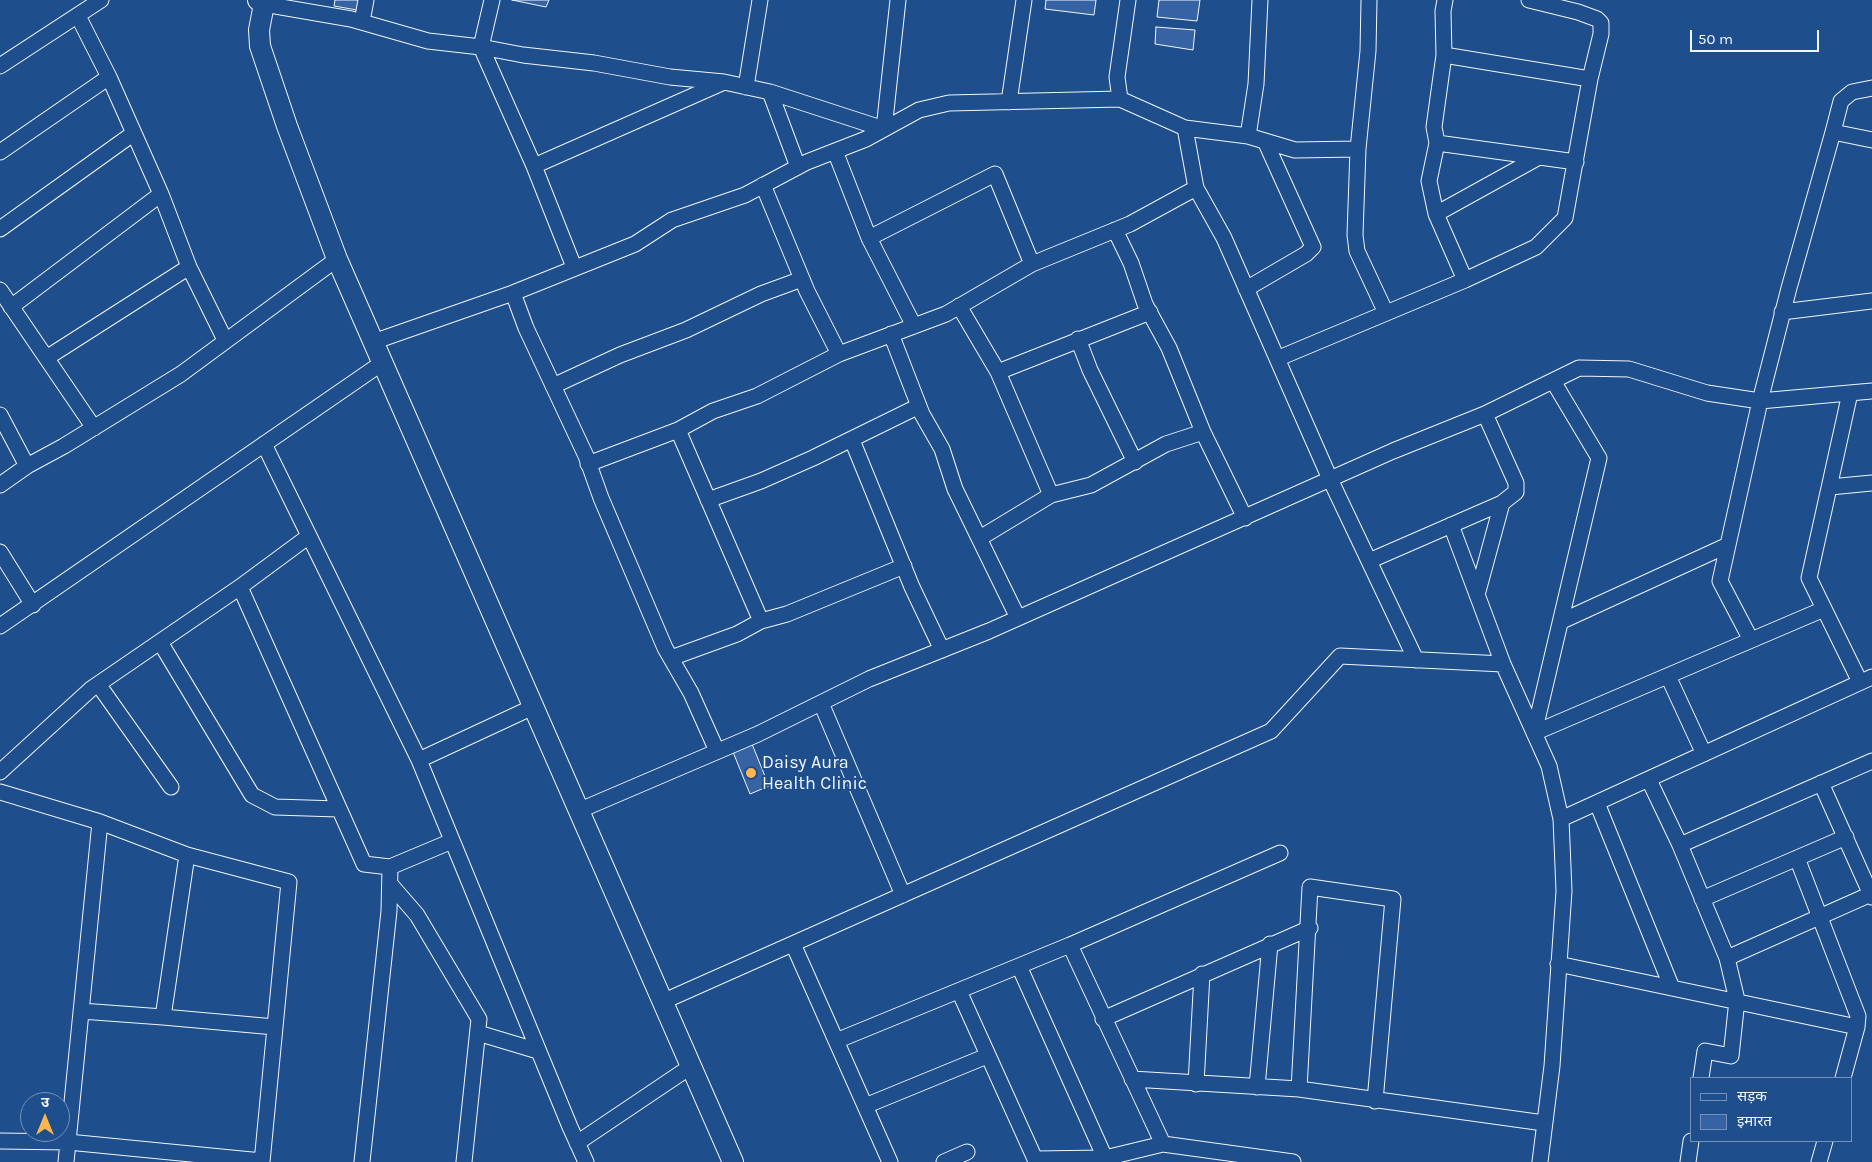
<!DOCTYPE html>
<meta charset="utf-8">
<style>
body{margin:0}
#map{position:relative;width:1872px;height:1162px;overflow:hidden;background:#1f4e8c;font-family:Karla,"Noto Sans Devanagari",sans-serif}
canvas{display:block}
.legend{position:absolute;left:1690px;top:1077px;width:162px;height:65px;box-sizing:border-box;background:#1f4e8c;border:1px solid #7391ba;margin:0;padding:6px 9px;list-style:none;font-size:15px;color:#f2f6ff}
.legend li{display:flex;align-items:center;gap:10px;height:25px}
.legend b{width:25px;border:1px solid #7391ba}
.north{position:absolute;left:20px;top:1092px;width:50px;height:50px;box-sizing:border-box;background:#1f4e8c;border:1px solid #7391ba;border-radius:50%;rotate:0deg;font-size:14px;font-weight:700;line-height:20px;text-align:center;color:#f2f6ff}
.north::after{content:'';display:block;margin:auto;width:18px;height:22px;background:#ffb74d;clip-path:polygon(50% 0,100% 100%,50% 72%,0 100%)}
.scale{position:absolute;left:1690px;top:30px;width:129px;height:22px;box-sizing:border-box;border:2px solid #f2f6ff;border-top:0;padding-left:6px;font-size:15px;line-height:18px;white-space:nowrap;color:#f2f6ff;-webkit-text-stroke:4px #1f4e8c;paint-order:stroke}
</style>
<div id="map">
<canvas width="1872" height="1162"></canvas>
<ul class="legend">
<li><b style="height:6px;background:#1f4e8c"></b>सड़क</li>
<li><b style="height:14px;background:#3563a3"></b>इमारत</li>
</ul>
<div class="north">उ</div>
<div class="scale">50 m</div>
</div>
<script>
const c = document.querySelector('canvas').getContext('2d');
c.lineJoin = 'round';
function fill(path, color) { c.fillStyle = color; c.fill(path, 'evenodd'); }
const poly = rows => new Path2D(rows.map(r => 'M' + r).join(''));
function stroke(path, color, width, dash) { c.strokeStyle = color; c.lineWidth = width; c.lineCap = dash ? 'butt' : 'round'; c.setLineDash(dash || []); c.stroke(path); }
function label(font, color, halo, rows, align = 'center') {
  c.font = font + ' Karla,sans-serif'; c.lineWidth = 4; c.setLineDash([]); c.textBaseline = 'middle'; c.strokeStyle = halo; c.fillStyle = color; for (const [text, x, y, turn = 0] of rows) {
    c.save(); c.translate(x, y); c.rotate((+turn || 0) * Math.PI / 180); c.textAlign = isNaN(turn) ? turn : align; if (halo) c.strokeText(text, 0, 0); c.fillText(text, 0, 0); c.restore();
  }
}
const building = poly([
 [335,0,360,0,357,10,334,6,335,0],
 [512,0,549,0,546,7,512,0],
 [1046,0,1096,0,1094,15,1045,9,1046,0],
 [1159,0,1200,0,1197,21,1157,17,1159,0],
 [1156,27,1195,30,1193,50,1155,44,1156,27],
 [752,744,769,786,750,794,733,752,752,744]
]);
const minor = poly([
 [265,0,264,4,351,19,428,41,481,47,492,0],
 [1369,0,1368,51,1358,149,1355,235,1357,251,1386,313],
 [1445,0,1443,11,1444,55,1434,127,1437,143,1429,181,1436,214,1465,280],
 [78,16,109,77,161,194,189,267,225,340],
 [362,22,366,0],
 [481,47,523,55,594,63,670,77,724,82,770,92,798,167],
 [481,47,534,166,574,267],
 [1444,55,1590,79],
 [0,66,101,0],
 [746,87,760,0],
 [770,92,884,129,898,0],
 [1120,99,1117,77,1128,0],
 [1009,102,1024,0],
 [1185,128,1196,188,1224,238,1330,479,1416,660],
 [1833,132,1841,101,1852,92,1872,88],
 [1248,136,1256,84,1260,0],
 [1437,143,1576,162],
 [835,151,869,238,914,326],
 [0,152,109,77],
 [534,166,722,83],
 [763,185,807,291,839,354],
 [1436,214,1539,157],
 [0,229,134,133],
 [1115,230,1131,263,1145,304,1169,348,1203,432,1245,518],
 [869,238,995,174,1032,264],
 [1246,289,1306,254,1313,247,1265,141],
 [0,290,94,428],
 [513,293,526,328,586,456,601,498,665,648,691,693,717,751],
 [959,306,998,372,1051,495],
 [11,307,161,194],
 [1782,312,1872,301],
 [891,334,922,414,942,449,955,489,1018,618],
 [1078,339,1090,370,1135,462],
 [373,342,513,293,635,244,672,220,745,195,807,162,866,139,919,110,949,103,1120,99,1185,128,1248,136,1295,150,1358,149],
 [48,357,189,267],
 [1279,358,1465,280,1536,247,1565,218,1590,79,1601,34,1601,23,1597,19,1578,12,1529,0],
 [998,372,1150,312],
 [553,386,620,355,686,330,761,294,802,279],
 [1850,393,1809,578,1860,682],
 [0,415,27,466],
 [678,430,761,621],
 [852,440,912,587,942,650],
 [264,444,419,760,570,1127,586,1162],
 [588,464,678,430,713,411,757,396,839,354,946,314,1032,264,1130,224,1196,188],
 [0,485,27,466,64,446,181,374,337,259],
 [1830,487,1872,483],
 [708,500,761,481,813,458,919,406],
 [1451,525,1503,664,1549,766,1561,819,1564,891,1552,1066,1540,1162],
 [980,538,1051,495,1091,485,1166,444,1203,432],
 [0,552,33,605],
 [1369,561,1502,503,1516,492,1516,483,1485,414],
 [240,587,364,864,390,867],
 [1477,595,1502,503],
 [1562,621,1728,545],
 [0,626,382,363],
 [1751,640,1720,581,1760,401,1789,288,1833,132,1872,140],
 [160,642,252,795,275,807,338,809],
 [671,658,737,634,761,621,787,614,904,566],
 [1668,676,1704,754],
 [98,684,171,787],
 [821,703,903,895],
 [1534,733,1599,458,1553,381],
 [1534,733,1824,609],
 [419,760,533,707],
 [0,772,91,689,240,587,309,536],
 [1649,780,1680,845,1727,958,1737,1000,1731,1056,1705,1051,1701,1078],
 [1821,783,1872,897],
 [0,792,100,822,187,855,289,882,262,1162],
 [1597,803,1672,988],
 [578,811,758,734,869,679,989,631,1393,451,1485,414,1579,368,1629,369,1707,393,1760,401,1872,391],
 [1561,819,1872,677],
 [1680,845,1872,761],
 [1797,858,1858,1016,1857,1027,1843,1078],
 [391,885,417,915,479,1019,464,1162],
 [1702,899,1846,837],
 [793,944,890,1162],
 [1070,945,1163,1144],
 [1727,958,1871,894],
 [1558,964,1857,1027],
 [1019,966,1105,1158],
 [959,991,1035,1159,1105,1158,1163,1144,1293,1162],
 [662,1002,1271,731,1340,656,1503,664],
 [81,1011,163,1017,187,855],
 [163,1017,275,1027],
 [1103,1019,1310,928],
 [478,1033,538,1051],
 [836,1041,1070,945,1280,853],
 [1132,1079,1299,1089,1544,1123],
 [1196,1084,1202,974],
 [1257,1087,1270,944],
 [1299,1089,1310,887,1393,899,1375,1101],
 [865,1106,987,1056],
 [0,1141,68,1142,262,1161],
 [577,1143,690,1067],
 [66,1162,100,822],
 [362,1162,389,911,390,867,452,841],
 [944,1162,967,1152],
 [1688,1162,1691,1141],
 [1819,1162,1825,1141]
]);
const tertiary = poly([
 [258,0,264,4,259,30,260,46,287,126,337,259,733,1162]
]);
const markers = [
 [751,773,6,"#ffb74d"]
];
const poiNames = [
 ["Daisy Aura",762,763],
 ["Health Clinic",762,784]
];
fill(building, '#3563a3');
stroke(building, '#f2f6ff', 1);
stroke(minor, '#f2f6ff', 17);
stroke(tertiary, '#f2f6ff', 22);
stroke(minor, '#1f4e8c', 15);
stroke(tertiary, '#1f4e8c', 20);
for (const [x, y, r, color] of markers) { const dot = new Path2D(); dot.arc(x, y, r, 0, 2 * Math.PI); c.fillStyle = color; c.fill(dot); stroke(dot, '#1f4e8c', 2); }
label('18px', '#f2f6ff', '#1f4e8c', poiNames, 'left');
</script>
